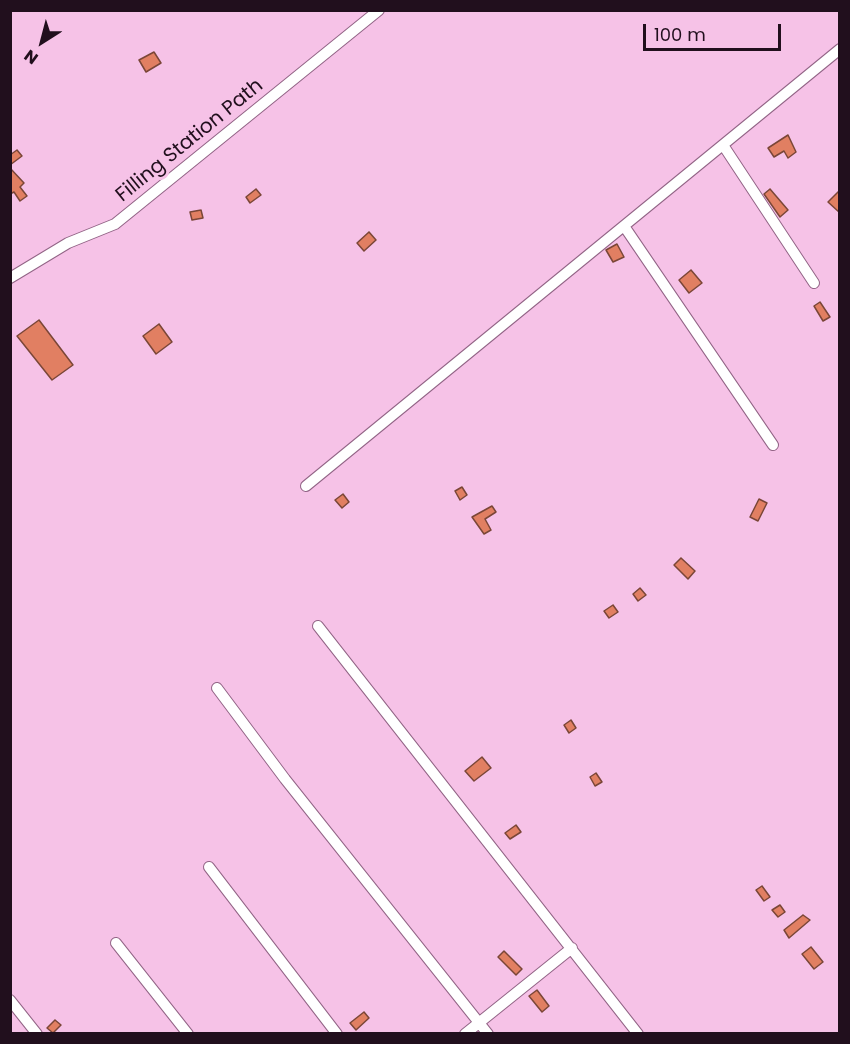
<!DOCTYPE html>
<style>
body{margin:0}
#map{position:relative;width:850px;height:1044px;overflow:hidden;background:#f6c2e7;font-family:Poppins,sans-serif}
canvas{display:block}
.frame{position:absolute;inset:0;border:12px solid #210f1d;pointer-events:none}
.north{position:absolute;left:12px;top:12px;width:60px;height:60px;-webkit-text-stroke:4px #f6c2e7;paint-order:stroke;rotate:216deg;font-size:16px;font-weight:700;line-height:24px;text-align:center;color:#210f1d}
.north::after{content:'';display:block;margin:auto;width:21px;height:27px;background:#210f1d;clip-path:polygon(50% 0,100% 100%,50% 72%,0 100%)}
.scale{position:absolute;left:643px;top:24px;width:138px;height:27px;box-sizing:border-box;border:3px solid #210f1d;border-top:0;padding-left:8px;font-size:18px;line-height:21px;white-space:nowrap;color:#210f1d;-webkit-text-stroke:4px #f6c2e7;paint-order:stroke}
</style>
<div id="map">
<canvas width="850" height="1044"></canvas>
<div class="frame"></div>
<div class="north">N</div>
<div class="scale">100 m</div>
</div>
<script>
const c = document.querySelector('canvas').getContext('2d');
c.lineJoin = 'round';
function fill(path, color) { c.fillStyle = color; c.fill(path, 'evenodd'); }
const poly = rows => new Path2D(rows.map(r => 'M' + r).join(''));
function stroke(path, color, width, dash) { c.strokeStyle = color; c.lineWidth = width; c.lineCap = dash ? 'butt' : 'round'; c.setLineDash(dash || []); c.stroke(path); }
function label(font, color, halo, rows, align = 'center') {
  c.font = font + ' Poppins,sans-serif'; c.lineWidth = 6; c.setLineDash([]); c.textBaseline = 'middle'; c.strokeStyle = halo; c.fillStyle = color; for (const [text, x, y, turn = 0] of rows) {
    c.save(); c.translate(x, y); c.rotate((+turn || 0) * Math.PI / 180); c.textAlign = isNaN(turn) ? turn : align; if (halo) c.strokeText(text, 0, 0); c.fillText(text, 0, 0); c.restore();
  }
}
const building = poly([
 [154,52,161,63,146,72,139,60,154,52],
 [788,135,796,152,788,158,784,151,774,157,768,148,788,135],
 [17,150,22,156,10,165,10,155,17,150],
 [10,168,24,183,20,187,27,196,20,201,14,192,10,194,10,168],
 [256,189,261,195,250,203,246,197,256,189],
 [770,189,788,210,780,217,764,194,770,189],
 [840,190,840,213,828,202,840,190],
 [201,210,203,218,192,220,190,212,201,210],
 [369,232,376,240,364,251,357,243,369,232],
 [617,244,624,257,613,262,606,250,617,244],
 [691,270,702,283,689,293,679,280,691,270],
 [820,302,830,317,823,321,814,306,820,302],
 [39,320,73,365,52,380,17,336,39,320],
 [159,324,172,342,156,354,143,336,159,324],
 [462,487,467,495,460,500,455,491,462,487],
 [343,494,349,502,342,508,335,500,343,494],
 [759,499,767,503,758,521,750,517,759,499],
 [492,506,496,512,485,519,491,530,484,534,472,517,492,506],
 [681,558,695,571,688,579,674,565,681,558],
 [640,588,646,595,638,601,633,594,640,588],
 [613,605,618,612,609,618,604,611,613,605],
 [571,720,576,728,569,733,564,725,571,720],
 [482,757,491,768,474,781,465,771,482,757],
 [596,773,602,782,595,786,590,777,596,773],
 [516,825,521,832,510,839,505,833,516,825],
 [762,886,770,897,764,901,756,890,762,886],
 [780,905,785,912,778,917,772,910,780,905],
 [803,915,810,920,789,938,784,930,803,915],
 [811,947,823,962,814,969,802,954,811,947],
 [504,951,522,969,516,975,498,957,504,951],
 [537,990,549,1006,542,1012,529,996,537,990],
 [364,1012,369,1018,356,1030,350,1023,364,1012],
 [55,1020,61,1025,53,1033,47,1028,55,1020]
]);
const street = poly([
 [723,145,814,283],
 [624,226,773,445],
 [10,278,68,243,115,224,379,10],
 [306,486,840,49],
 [318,626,638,1034],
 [217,688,285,779,488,1034],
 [209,867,337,1034],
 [116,943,188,1034],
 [10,1000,37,1034],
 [465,1034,572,948]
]);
const streetNames = [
 ["Filling Station Path",190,141,-39]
];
fill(building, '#e17f62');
stroke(building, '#7a4637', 1.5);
stroke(street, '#926486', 12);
stroke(street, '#fff', 10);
label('20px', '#210f1d', '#f6c2e7', streetNames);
</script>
